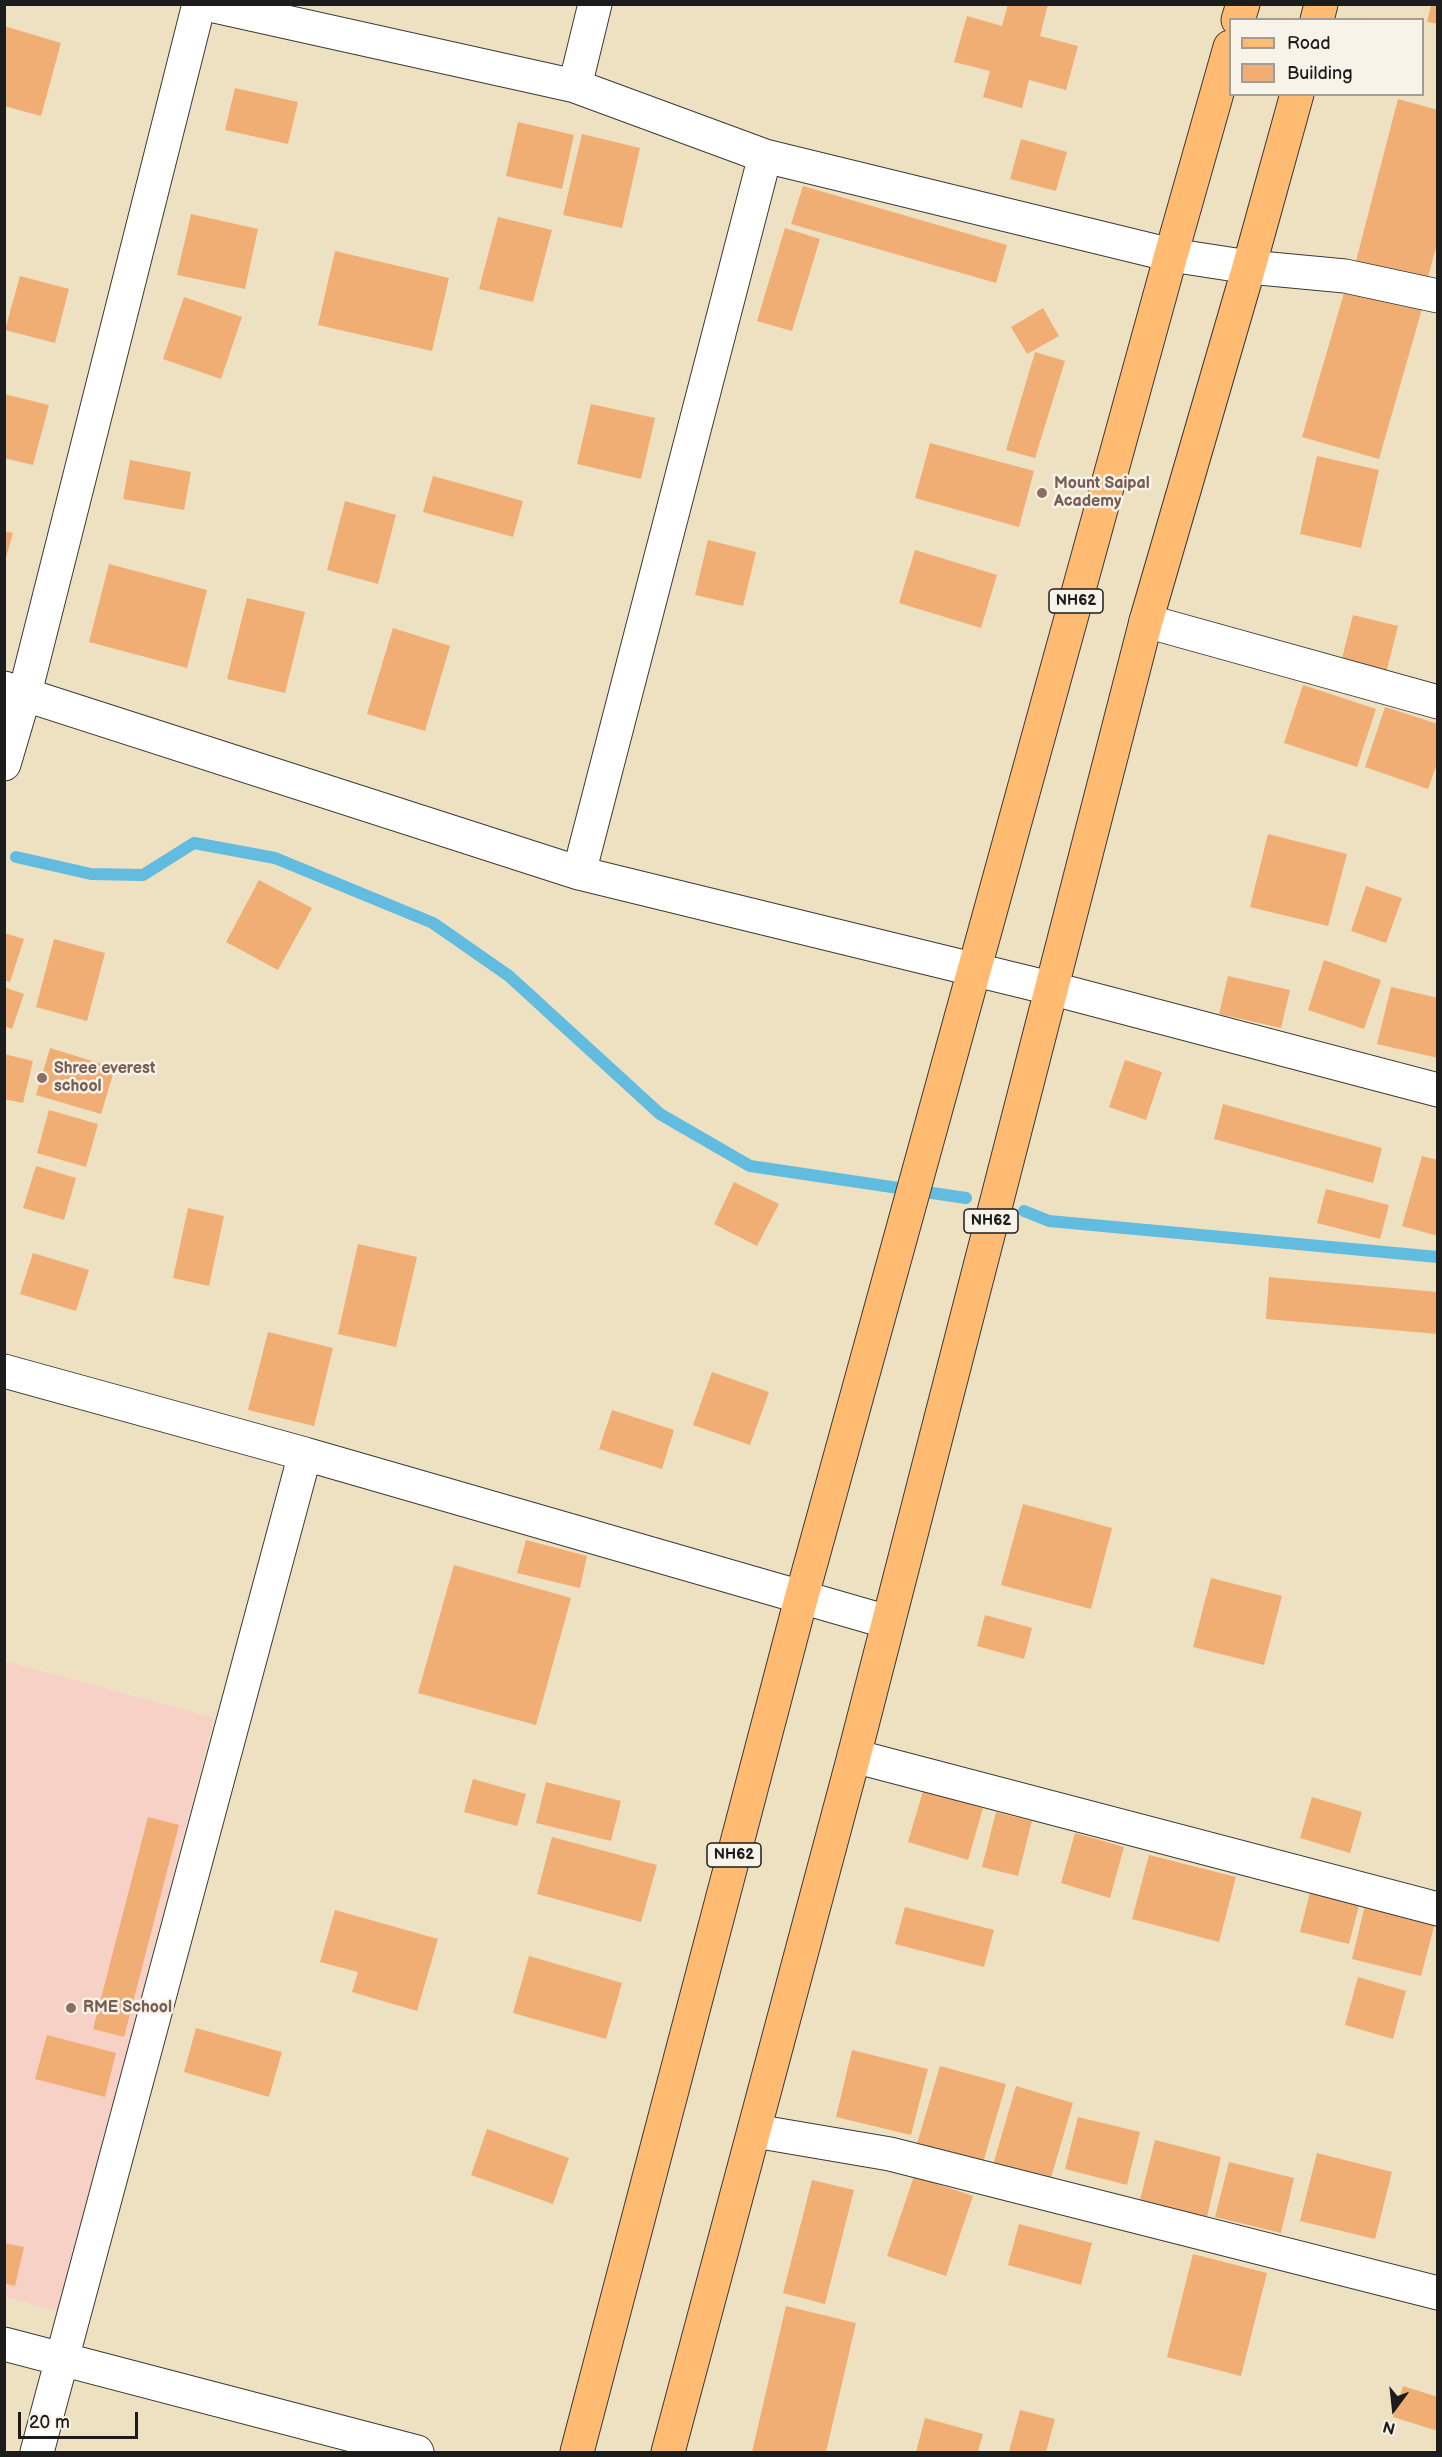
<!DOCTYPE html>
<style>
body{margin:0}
#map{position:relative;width:1442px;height:2457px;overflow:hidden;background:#ede1c2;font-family:"Balsamiq Sans",sans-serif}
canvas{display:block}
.frame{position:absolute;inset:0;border:6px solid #1c1c1c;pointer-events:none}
.legend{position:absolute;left:1229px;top:18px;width:195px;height:78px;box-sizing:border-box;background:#f7f3e8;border:2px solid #9f9d96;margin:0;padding:8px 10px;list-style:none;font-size:18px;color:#1c1c1c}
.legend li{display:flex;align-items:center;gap:12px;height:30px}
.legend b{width:30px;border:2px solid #9f9d96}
.north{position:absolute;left:1364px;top:2379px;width:60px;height:60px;-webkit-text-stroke:4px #f7f3e8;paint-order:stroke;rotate:195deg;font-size:16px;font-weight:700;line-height:24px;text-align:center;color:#1c1c1c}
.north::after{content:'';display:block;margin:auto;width:21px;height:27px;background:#1c1c1c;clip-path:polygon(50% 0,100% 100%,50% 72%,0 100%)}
.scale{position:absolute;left:18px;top:2412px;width:120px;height:27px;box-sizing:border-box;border:3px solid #1c1c1c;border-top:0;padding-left:8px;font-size:18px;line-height:21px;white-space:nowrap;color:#1c1c1c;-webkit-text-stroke:4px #f7f3e8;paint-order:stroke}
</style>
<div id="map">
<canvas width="1442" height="2457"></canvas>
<div class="frame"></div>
<ul class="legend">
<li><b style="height:8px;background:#ffbb71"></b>Road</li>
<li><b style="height:16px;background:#f1ae74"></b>Building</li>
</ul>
<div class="north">N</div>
<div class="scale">20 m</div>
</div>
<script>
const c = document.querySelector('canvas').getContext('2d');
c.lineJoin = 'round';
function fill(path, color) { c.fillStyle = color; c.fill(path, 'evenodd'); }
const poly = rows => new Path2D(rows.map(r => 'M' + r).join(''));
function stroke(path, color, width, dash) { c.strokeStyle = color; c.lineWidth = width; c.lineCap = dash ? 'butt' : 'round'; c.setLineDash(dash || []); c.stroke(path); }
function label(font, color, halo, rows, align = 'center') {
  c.font = font + ' "Balsamiq Sans",sans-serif'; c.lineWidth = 5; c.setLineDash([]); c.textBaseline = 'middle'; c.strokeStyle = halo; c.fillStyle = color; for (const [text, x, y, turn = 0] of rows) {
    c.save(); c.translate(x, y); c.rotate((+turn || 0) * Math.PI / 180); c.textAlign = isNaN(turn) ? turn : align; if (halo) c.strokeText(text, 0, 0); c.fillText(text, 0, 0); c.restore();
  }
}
const built = poly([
 [5,1661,214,1718,59,2311,5,2297]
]);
const stream = poly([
 [16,857,91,874,143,875,194,843,275,858,433,923,509,976,660,1114,750,1166,966,1198],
 [1024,1211,1049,1221,1438,1257]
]);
const building = poly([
 [1008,4,1048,4,1040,36,1078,46,1066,90,1029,80,1022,108,983,97,990,71,954,62,967,16,1002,26],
 [1431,5,1438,5,1438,24,1427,22],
 [4,26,61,43,41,116,4,106],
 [235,88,298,102,288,144,225,130],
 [1398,99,1438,110,1438,240,1427,281,1356,261],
 [518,122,574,135,562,189,506,176],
 [582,134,640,148,622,228,563,215],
 [1021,139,1067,152,1056,191,1010,179],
 [803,186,1007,245,996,283,791,224],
 [191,214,258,229,245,289,177,275],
 [498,217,552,230,533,302,479,289],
 [785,228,820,239,792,331,757,321],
 [335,251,449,278,432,351,318,325],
 [20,276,69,289,55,343,5,330],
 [1346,286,1422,309,1379,459,1302,437],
 [184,297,242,317,221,379,163,359],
 [1043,308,1059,336,1027,354,1011,327],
 [1035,352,1065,361,1035,458,1006,450],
 [4,394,49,405,33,465,4,458],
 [591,404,655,418,641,479,577,464],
 [930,443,1034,471,1019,527,915,498],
 [1317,456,1379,470,1361,548,1300,534],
 [130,460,191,472,184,510,123,499],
 [433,476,523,501,513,537,423,512],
 [345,501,396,515,378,584,327,570],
 [4,531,13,533,5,561,4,561],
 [708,540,756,552,743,606,695,595],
 [915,550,997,575,981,628,899,603],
 [109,564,207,590,187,668,89,642],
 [247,598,305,612,285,693,227,679],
 [1353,615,1398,626,1385,677,1340,666],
 [393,628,450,646,425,731,367,714],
 [1303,685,1376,709,1357,767,1284,743],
 [1385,707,1438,724,1438,761,1428,789,1365,767],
 [1268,834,1347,854,1328,926,1250,907],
 [259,880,312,908,278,970,226,942],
 [1366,886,1402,898,1386,943,1351,931],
 [4,933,24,939,10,982,4,980],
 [54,939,105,953,87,1021,36,1007],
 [1324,960,1381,980,1364,1029,1308,1010],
 [1228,976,1290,990,1281,1028,1219,1014],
 [4,987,24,994,12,1029,4,1026],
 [1391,987,1438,998,1438,1058,1377,1044],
 [50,1048,115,1068,101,1114,36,1095],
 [4,1054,33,1061,23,1103,4,1099],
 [1125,1060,1162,1072,1146,1120,1109,1107],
 [1223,1104,1382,1148,1373,1183,1214,1139],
 [49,1110,98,1124,86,1167,37,1153],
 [1422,1156,1438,1160,1438,1236,1402,1226],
 [36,1166,76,1178,64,1220,23,1208],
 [734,1182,779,1204,757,1246,714,1224],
 [1326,1189,1389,1205,1380,1239,1317,1223],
 [188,1208,224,1216,209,1286,173,1278],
 [358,1244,417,1257,396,1347,338,1334],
 [33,1253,89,1270,76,1311,20,1294],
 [1269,1277,1438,1292,1438,1334,1266,1319],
 [268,1332,333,1348,314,1426,248,1410],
 [712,1372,769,1392,750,1445,693,1425],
 [612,1410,674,1430,662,1469,599,1449],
 [1023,1504,1112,1528,1091,1609,1001,1585],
 [526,1540,587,1556,580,1588,517,1573],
 [454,1565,571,1598,536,1725,418,1693],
 [1211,1578,1282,1596,1264,1665,1193,1647],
 [985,1615,1032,1628,1024,1659,977,1646],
 [473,1779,526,1794,517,1826,464,1812],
 [546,1782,621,1801,611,1841,536,1823],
 [923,1791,983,1808,968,1860,908,1842],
 [1312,1797,1362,1812,1350,1853,1300,1838],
 [996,1812,1032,1821,1018,1876,982,1867],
 [148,1817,179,1825,124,2037,93,2029],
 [1075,1833,1124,1847,1110,1898,1061,1883],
 [552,1837,657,1865,641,1922,537,1894],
 [1149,1855,1236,1877,1219,1942,1132,1919],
 [1311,1889,1360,1902,1349,1944,1300,1932],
 [1366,1901,1436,1919,1421,1976,1352,1959],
 [905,1907,994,1930,984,1967,895,1944],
 [335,1910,438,1939,417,2011,352,1992,358,1972,320,1962],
 [529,1956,622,1983,606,2039,513,2013],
 [1358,1977,1406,1991,1393,2039,1345,2025],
 [196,2028,282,2052,269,2097,184,2072],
 [47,2035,116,2053,105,2097,35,2079],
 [852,2050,928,2069,911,2135,836,2117],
 [940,2066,1006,2084,983,2163,917,2144],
 [1016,2086,1073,2103,1050,2181,993,2165],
 [1078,2117,1140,2132,1127,2185,1065,2169],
 [487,2129,569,2158,553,2204,471,2175],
 [1155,2140,1221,2157,1207,2217,1140,2200],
 [1317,2153,1392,2172,1375,2239,1300,2221],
 [1229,2162,1294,2178,1281,2233,1215,2217],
 [914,2176,973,2196,946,2276,887,2256],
 [812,2180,854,2190,825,2304,783,2293],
 [1019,2224,1092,2243,1081,2285,1008,2265],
 [4,2243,24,2247,15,2286,4,2283],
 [1193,2254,1267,2273,1241,2376,1167,2357],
 [786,2306,856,2323,826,2452,752,2452],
 [1403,2386,1438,2397,1438,2431,1393,2417],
 [1020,2410,1055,2419,1046,2452,1009,2452],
 [925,2418,983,2434,978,2452,916,2452]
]);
const minor = poly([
 [205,4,575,86,765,156,1171,255,1249,267,1345,276,1438,296],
 [575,86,595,4],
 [1146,621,1438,702],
 [4,688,579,873,1050,988,1438,1090],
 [4,764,25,693,199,4],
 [579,873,765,156],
 [4,1371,305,1454,37,2452],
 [305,1454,888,1622],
 [854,1756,1438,1909],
 [755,2131,890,2154,1438,2293],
 [4,2344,417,2452]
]);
const major = poly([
 [1238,20,1243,4],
 [1317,20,1321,4],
 [577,2452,801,1599,1171,255,1230,47],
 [668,2452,854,1756,1146,621,1249,267,1297,94]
]);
const markers = [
 [1042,493,6,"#8d6e63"],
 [42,1078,6,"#8d6e63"],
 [71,2008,6,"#8d6e63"]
];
const shields = [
 [1076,601,54],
 [991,1221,54],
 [734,1855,54]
];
const shieldNames = [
 ["NH62",1076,601],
 ["NH62",991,1221],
 ["NH62",734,1855]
];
const educationNames = [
 ["Mount Saipal",1054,484],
 ["Academy",1054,502],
 ["Shree everest",54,1069],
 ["school",54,1087],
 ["RME School",83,2008]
];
fill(built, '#f7d1c6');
stroke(stream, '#61bcdf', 12);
fill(building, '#f1ae74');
stroke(minor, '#3b3a35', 35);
stroke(major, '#3b3a35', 35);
stroke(minor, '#fff', 33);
stroke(major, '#ffbb71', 33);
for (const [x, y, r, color] of markers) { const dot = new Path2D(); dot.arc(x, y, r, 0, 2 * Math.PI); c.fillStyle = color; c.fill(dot); stroke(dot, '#f7f3e8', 2); }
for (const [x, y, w] of shields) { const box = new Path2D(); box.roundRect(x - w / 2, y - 12, w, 24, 4.5); c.fillStyle = '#f7f3e8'; c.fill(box); stroke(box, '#1c1c1c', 1.5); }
label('bold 15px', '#1c1c1c', null, shieldNames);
label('bold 16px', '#785e54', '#f7f3e8', educationNames, 'left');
</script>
